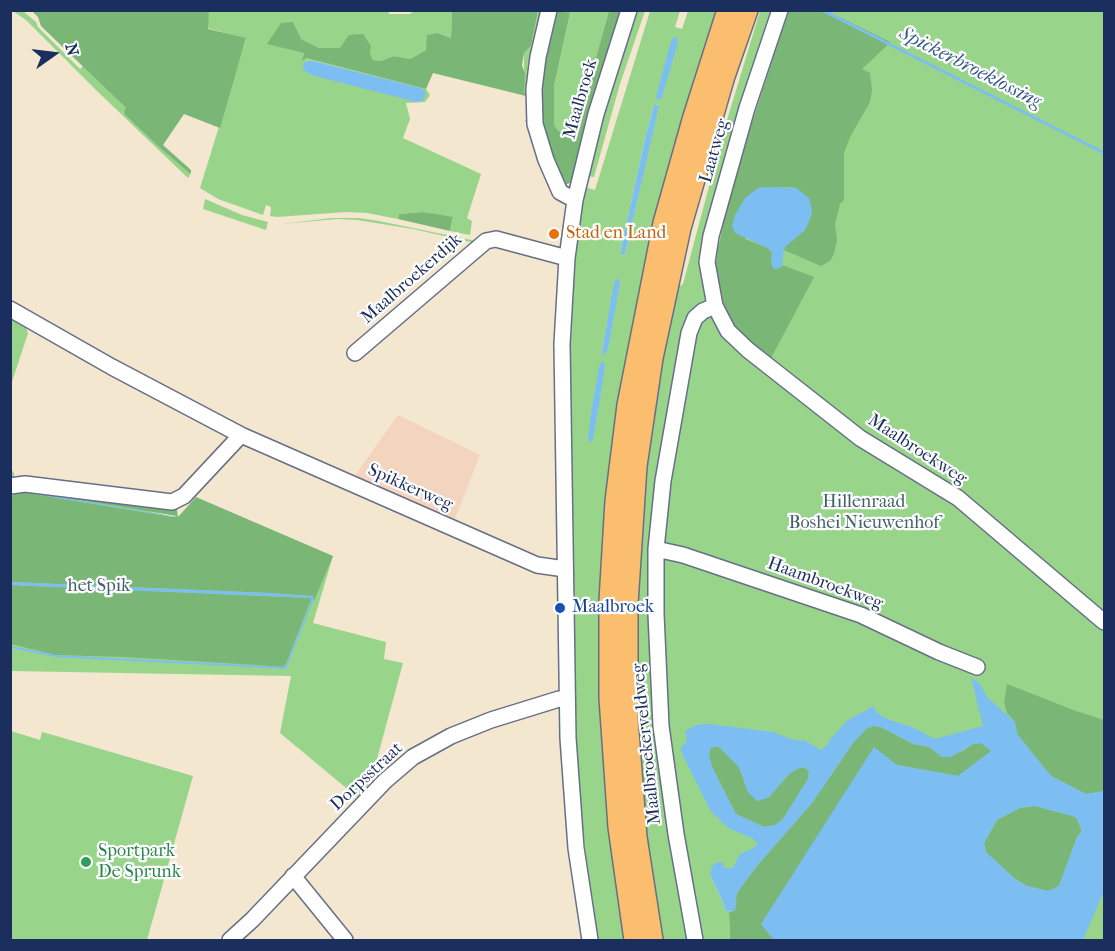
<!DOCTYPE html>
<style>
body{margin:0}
#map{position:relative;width:1115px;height:951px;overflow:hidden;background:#f3e7cf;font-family:"IM FELL French Canon",serif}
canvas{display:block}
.frame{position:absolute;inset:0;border:12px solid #1b2f5e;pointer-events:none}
.north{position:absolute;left:24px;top:24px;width:60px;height:60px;-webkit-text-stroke:4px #fff;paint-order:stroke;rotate:76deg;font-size:16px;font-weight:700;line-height:24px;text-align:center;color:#1b2f5e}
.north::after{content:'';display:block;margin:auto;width:21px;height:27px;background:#1b2f5e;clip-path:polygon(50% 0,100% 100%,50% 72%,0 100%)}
</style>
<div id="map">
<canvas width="1115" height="951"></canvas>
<div class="frame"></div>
<div class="north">N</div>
</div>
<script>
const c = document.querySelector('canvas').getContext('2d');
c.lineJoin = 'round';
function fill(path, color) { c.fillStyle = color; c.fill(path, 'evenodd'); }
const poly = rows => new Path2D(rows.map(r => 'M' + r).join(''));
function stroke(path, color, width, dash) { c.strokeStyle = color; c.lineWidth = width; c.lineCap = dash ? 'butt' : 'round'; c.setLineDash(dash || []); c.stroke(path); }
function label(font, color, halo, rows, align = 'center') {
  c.font = font + ' "IM FELL French Canon",serif'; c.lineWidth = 4.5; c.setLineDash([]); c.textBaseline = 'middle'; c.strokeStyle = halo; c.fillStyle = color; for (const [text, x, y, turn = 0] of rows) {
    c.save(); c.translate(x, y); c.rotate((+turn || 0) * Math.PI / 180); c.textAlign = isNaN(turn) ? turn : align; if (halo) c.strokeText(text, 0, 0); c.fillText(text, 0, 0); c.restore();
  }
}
const built = poly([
 [398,415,480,455,453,524,354,477]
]);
const green = poly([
 [388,10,389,14,410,14,414,11,452,11,451,38,438,33,426,50,410,59,394,56,381,61,373,60,370,53,340,48,319,48,301,39,304,53,303,59,306,58,426,89,430,95,425,102,406,103,410,119,403,138,481,174,467,218,472,221,470,235,450,231,453,218,423,212,399,214,398,219,367,213,346,212,277,217,270,216,271,207,266,205,263,215,218,199,200,188,246,39,207,28,209,11],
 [309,60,416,87,421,88,315,76,306,61],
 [13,11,23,11,36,22,38,27,80,69,83,66,127,109,123,112,124,114,160,148,189,173,191,173,188,178,96,90,27,21],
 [538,11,546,11,531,123,524,121,528,119,526,96,525,92,520,91,524,90,524,53,531,46],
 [634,11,645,11,620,84,594,177,586,176,590,152],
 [650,11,680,11,675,27,682,29,688,11,718,11,622,392,602,551,603,735,629,940,598,940,589,889,578,774,571,583,568,335,577,226,584,187,595,190],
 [658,104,625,254,623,256,621,249,644,143,654,105],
 [615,280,608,349,602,354,602,352],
 [760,11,773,11,707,277,803,12,880,52,891,42,828,11,1104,11,1104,940,746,940,733,868,724,868,710,875,723,902,725,910,729,912,730,940,662,940,639,794,639,710,626,691,621,446,664,346,674,298,678,287,683,284,724,130],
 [565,12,609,11,577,125,574,129,566,133,558,131,554,126,554,86,570,13],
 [205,199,242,215,268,222,266,230,203,209],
 [332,218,359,218,379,221,476,241,475,243,413,229,357,220,338,219,280,224],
 [11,315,29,325,26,328,28,333,11,385],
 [10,468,14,473,14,478,87,496,191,495,177,510,119,504,333,556,313,623,386,642,384,659,403,663,371,781,357,797,280,733,291,676,11,671],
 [11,731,40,740,42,732,53,735,193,776,147,940,11,940]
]);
const forest = poly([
 [560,10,570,13,554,86,554,125,558,131,566,133,574,129,577,125,609,11,621,11,586,127,573,177,570,183,565,185,553,156,541,118,539,100,545,53,555,12],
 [32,11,209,11,208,29,246,38,220,128,184,114,163,145,191,170,191,173,189,173,160,148,124,114,124,111,126,108,41,26,38,17],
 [452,11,538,11,531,46,524,53,522,65,525,74,524,91,526,96,433,73,426,89,306,58,302,61,304,53,267,44,281,23,293,22,301,39,319,48,340,48,349,35,363,34,371,46,370,53,373,60,381,61,394,56,410,59,426,50,427,35,438,33,451,38],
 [788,11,828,11,891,42,862,69,870,73,872,90,870,102,850,137,844,153,844,200,840,204,835,224,837,240,834,254,830,261,821,266,784,250,796,188,790,187,758,188,745,239,768,248,772,253,773,268,775,269,782,265,814,277,769,362,741,335,729,317,721,298,716,266,718,248,733,181],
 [423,212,453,217,450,231,398,219,399,214],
 [24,488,123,504,177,510,178,517,196,497,333,556,314,601,312,596,269,593,11,582,11,500,15,490],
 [15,491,24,491,177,516,173,517],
 [11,585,311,598,311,600,286,664,283,667,256,665,124,657,55,655,11,644],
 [1007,684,1076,711,1104,720,1104,791,1086,794,1051,776,1017,734,1015,722,1007,713,1004,702],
 [873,726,881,727,913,744,929,747,943,757,963,751,973,744,981,743,992,751,958,776,897,765,761,924,774,940,730,940,729,912,735,910,736,894,756,867,812,803,853,743,866,729],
 [718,746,739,767,748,792,768,798,789,774,797,769,804,767,809,771,808,779,783,819,775,825,764,827,736,814,712,767,709,755,710,748],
 [1035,806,1076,817,1082,831,1077,837,1059,886,1048,891,1027,886,1014,878,986,852,984,843,997,820,1020,808]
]);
const water = poly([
 [676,37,678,42,662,97,658,101,656,97,668,52,672,39],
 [309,60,421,88,425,91,425,96,423,100,416,102,315,76,306,72,303,69,304,63],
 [656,104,659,106,625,254,622,256,621,249,644,143,654,105],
 [768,187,796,188,809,198,811,205,812,213,808,224,805,230,785,247,783,254,782,267,775,269,773,268,771,261,772,253,768,248,735,233,732,226,735,215,745,198,758,188],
 [618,278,620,283,608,349,603,356,602,352,613,288,615,280],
 [603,361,605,365,603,380,593,440,590,442,588,439,591,413,599,368,601,362],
 [15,491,24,491,177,517,173,517],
 [11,582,269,593,312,596,314,599,286,669,55,657,11,648,11,646,55,655,285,667,310,605,311,598,11,585],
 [971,677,980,684,987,697,1015,722,1017,734,1051,776,1086,794,1104,791,1104,891,1083,940,774,940,761,924,874,747,897,765,958,776,991,751,981,743,973,744,951,757,942,757,929,747,913,744,881,727,873,726,866,729,853,743,812,803,756,867,737,893,735,910,729,912,725,910,723,902,710,875,712,867,715,863,720,862,723,863,724,868,733,868,740,854,754,848,757,843,754,839,728,828,710,810,681,752,681,747,685,744,687,738,685,731,696,725,709,724,773,732,791,739,806,741,821,750,827,745,832,737,848,720,874,706,877,713,887,719,912,727,935,739,983,726],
 [718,746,739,767,748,792,757,801,768,798,789,774,797,769,804,767,809,771,808,779,783,819,775,825,764,827,736,814,712,767,709,755,710,749],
 [1035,806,1076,817,1082,830,1077,837,1059,886,1048,891,1027,886,1014,878,986,852,984,843,997,820,1020,808]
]);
const stream = poly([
 [822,10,1104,153]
]);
const minor = poly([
 [549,10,538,57,534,89,535,124,546,160,560,192,575,200],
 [780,10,747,108,711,236,707,262,715,306,728,331,748,350,860,438,958,498,1104,622],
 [10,309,112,367,241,435,537,565,565,569],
 [355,353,486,241,496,239,567,258],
 [10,486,25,484,172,502,184,496,241,435],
 [656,549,683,555,861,615,939,652,977,667],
 [293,876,345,940],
 [230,940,252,920,385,781,413,757,451,736,491,720,559,699,567,698],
 [590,940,576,848,568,738,562,344,567,258,575,200,596,114,629,10],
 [695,940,676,834,661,726,656,614,656,549,663,481,689,333,695,318,703,311,715,306]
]);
const highway = poly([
 [635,940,619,827,610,698,610,601,616,501,628,405,664,223,693,120,728,10],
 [652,940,636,837,627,718,627,604,636,466,652,358,680,228,724,76,747,10]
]);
const markers = [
 [554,234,6,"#e8710a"],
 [560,608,6,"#1a4fb4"],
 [86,862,6,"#2e9e5b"]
];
const streetNames = [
 ["Maalbroek",581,99,-74],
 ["Laatweg",715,151,-74],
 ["Maalbroekerdijk",412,279,-41],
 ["Maalbroekweg",917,450,33],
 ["Spikkerweg",410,488,24],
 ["Haambroekweg",825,584,20],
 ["Maalbroekerveldweg",647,744,-96],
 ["Dorpsstraat",367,777,-43]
];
const foodNames = [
 ["Stad en Land",566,234]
];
const parkNames = [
 ["Hillenraad",864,503],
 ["Boshei Nieuwenhof",864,524],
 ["het Spik",99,587]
];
const transitNames = [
 ["Maalbroek",572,608]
];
const leisureNames = [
 ["Sportpark",98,852],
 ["De Sprunk",98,873]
];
const waterNames = [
 ["Spickerbroeklossing",970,68,27]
];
fill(built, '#f3d4bf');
fill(green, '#98d58a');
fill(forest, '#7ab676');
fill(water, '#7dbef2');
stroke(stream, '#7dbef2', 3);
stroke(minor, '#676f86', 18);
stroke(highway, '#676f86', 24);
stroke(minor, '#fff', 15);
stroke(highway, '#fbbd6e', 21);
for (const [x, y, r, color] of markers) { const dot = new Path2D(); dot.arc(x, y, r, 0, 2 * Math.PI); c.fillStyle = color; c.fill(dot); stroke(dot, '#fff', 2); }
label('18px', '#1b2f5e', '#fff', streetNames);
label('18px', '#c56008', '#fff', foodNames, 'left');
label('18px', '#40616b', '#fff', parkNames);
label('18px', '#164399', '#fff', transitNames, 'left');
label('18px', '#27864d', '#fff', leisureNames, 'left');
label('italic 20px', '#385a8a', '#fff', waterNames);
</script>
